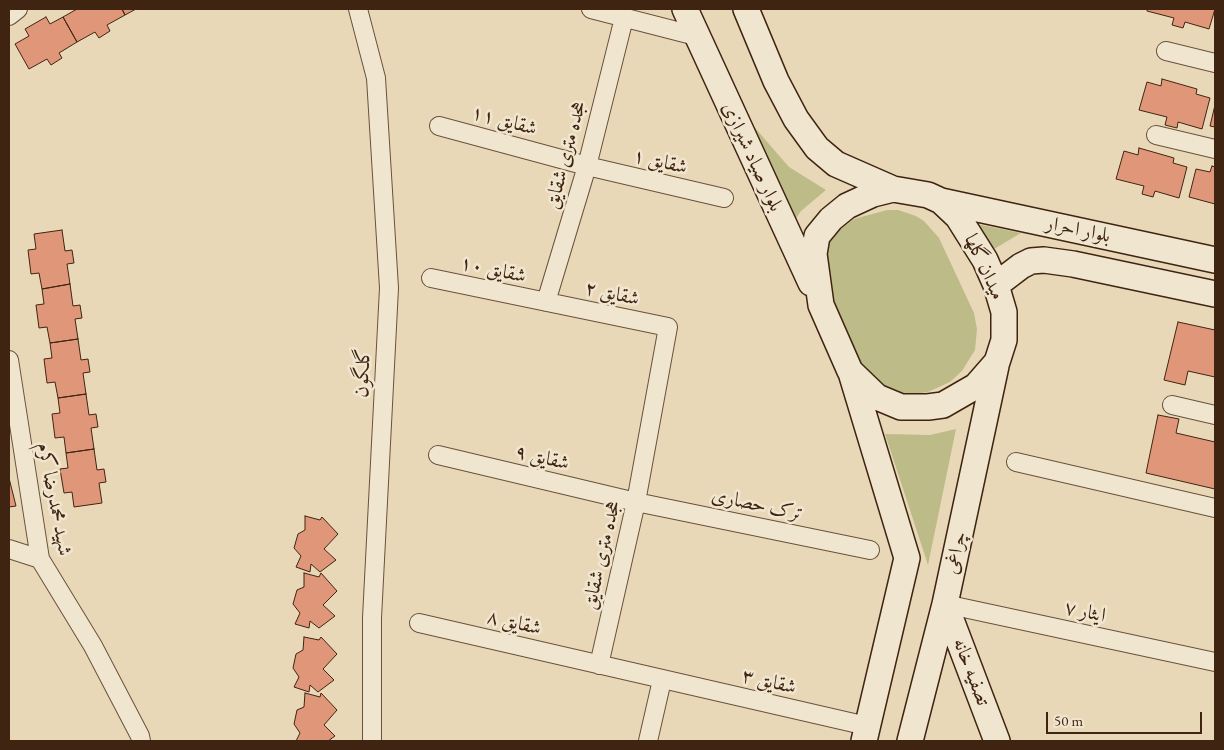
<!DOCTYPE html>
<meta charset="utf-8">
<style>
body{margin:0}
#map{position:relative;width:1224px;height:750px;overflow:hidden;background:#e8d8b7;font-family:"EB Garamond",serif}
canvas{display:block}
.frame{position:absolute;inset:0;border:10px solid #402412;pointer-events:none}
.scale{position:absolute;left:1046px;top:712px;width:156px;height:22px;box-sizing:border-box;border:2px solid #402412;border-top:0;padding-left:6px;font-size:15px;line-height:18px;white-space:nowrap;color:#402412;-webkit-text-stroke:4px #f0e6d0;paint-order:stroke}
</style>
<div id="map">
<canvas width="1224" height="750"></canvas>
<div class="frame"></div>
<div class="scale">50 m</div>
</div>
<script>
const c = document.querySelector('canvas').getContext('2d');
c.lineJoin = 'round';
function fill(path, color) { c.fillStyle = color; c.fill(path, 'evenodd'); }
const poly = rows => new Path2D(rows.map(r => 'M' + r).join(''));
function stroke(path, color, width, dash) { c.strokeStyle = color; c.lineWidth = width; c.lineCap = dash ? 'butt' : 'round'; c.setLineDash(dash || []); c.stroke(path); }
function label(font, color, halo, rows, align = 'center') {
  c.font = font + ' "EB Garamond",Amiri,serif'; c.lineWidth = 5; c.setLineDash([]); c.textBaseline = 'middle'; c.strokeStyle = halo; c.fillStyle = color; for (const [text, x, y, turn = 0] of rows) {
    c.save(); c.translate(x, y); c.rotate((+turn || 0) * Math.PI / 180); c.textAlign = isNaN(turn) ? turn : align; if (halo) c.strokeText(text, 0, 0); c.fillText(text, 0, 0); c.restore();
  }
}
const green = poly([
 [749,121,789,167,826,190,801,211,792,224],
 [887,210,898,210,916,216,924,221,939,238,974,313,977,329,975,350,962,371,950,382,928,392,907,395,898,395,867,381,823,289,828,243,833,235,854,219],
 [977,224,1021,233,989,252],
 [956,429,928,565,885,434,930,435]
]);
const building = poly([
 [77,9,122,9,125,15,107,25,110,31,99,38,95,32,77,42,63,17,77,9],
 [122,9,136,9,125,15,122,9],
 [1147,9,1215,9,1209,29,1185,22,1183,28,1172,25,1174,18,1147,11,1147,9],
 [46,17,50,24,63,17,77,42,59,53,62,58,51,65,47,59,29,69,15,44,29,36,25,29,46,17],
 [1162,79,1197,89,1196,94,1210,98,1202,129,1178,122,1177,128,1165,125,1167,117,1139,110,1147,82,1161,86,1162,79],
 [1215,105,1215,127,1210,126,1215,105],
 [1139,148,1174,158,1173,163,1187,167,1179,198,1155,191,1153,197,1142,194,1144,186,1116,179,1124,151,1138,155,1139,148],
 [1212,166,1215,167,1215,204,1189,197,1196,169,1210,172,1212,166],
 [62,230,65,251,72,250,74,263,67,264,70,284,42,289,39,273,31,274,28,250,36,249,34,234,62,230],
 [70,284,73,306,80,305,82,318,75,319,78,339,50,343,47,327,39,328,36,305,44,304,42,289,70,284],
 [1178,322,1215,330,1215,377,1188,371,1185,385,1164,380,1178,322],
 [78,339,81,360,88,359,90,372,83,373,86,394,58,398,55,382,47,383,44,359,52,358,50,343,78,339],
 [86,394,89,415,96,414,98,427,91,428,94,449,66,453,64,437,55,438,52,414,60,413,58,398,86,394],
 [1158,415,1179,419,1176,433,1215,442,1215,489,1146,473,1158,415],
 [94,449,97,470,104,469,106,482,99,483,102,503,74,507,72,492,64,493,60,469,68,468,66,453,94,449],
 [9,478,16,506,9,507,9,478],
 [305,516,320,520,322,517,338,534,324,549,336,560,320,572,311,564,310,572,296,567,301,556,294,548,298,534,305,530,305,516],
 [304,573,319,577,321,573,337,591,323,605,335,616,319,628,310,621,309,628,295,624,300,613,293,604,297,590,304,587,304,573],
 [304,637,319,640,321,637,337,654,323,669,334,680,318,692,310,685,309,692,294,687,299,677,293,668,296,654,303,650,304,637],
 [305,693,320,697,321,693,337,710,324,725,335,736,328,741,296,741,300,733,294,724,297,710,304,707,305,693]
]);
const street = poly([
 [358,9,376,78,389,288,372,618,372,741],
 [591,9,696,36],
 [9,16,18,9],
 [1166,51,1215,63],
 [439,126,587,166,724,198],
 [1156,135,1215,149],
 [431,278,668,327,636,502,599,665],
 [546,302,587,166,624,18,618,9],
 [9,360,40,559,93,646,140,736,141,741],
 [1172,405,1215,415],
 [438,455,636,502,870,550],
 [1016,462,1215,508],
 [9,549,40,559],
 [945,604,1215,662],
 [419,623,867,726],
 [648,741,662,680]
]);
const secondary = poly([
 [685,9,811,283],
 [746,9,776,81,796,119,817,148,836,164,893,189],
 [893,189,928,195,941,201,958,217,985,260,996,285,1004,312,1004,340,997,362,976,386,943,405,928,407,901,407,877,397,850,371,821,305,814,254,817,236,831,219,847,206,873,194,893,189],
 [941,201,1215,260],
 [996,285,1021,266,1031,261,1044,260,1073,264,1215,294],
 [852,376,907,558,864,741],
 [945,604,997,741],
 [910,741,945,604,996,366]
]);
const streetNames = [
 ["شقایق ۱۱",504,121,15],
 ["هجده متری شقایق",566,155,-75],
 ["بلوار صیاد شیرازی",752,157,65],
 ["شقایق ۱",660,162,13],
 ["بلوار احرار",1078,230,12],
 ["میدان گلها",984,267,65],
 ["شقایق ۱۰",493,270,12],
 ["۲ شقایق",612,294,12],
 ["گلگون",363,373,-87],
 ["شقایق ۹",542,458,13],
 ["شهید محمدرضا کرم",54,499,79],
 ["ترک حصاری",757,505,12],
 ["چراغی",956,553,-78],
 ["هجده متری شقایق",602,555,-77],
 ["ایثار ۷",1085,612,12],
 ["شقایق ۸",514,623,13],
 ["تصفیه خانه",971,672,69],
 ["شقایق ۳",769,682,13]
];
fill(green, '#bdbc89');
fill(building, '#e09779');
stroke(building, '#402412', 1);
stroke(street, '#6a513b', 20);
stroke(secondary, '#402412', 28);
stroke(street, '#f0e6d0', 18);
stroke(secondary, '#f0e6d0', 25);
label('20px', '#402412', '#f0e6d0', streetNames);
</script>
